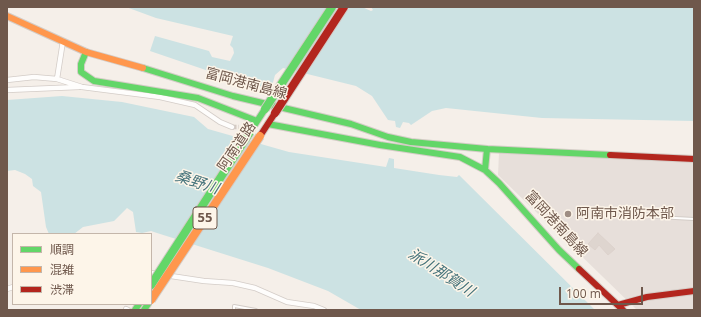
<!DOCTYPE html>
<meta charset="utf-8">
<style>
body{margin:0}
#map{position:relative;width:701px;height:317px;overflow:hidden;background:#f5efe9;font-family:"Open Sans","Noto Sans JP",sans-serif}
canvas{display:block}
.frame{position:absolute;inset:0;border:8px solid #6f584c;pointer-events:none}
.legend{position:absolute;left:12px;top:233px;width:140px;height:72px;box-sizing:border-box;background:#fdf5e9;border:1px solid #c4b6aa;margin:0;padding:5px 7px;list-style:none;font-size:12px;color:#6f584c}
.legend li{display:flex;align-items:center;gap:8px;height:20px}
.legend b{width:20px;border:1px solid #c4b6aa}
.scale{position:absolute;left:559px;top:287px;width:84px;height:18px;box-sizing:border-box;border:2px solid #6f584c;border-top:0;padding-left:5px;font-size:12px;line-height:14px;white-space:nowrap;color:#6f584c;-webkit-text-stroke:3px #fdf5e9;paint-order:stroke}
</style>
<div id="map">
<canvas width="701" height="317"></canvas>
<div class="frame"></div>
<ul class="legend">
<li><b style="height:5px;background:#63d668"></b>順調</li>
<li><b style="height:5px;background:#ff974d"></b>混雑</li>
<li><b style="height:5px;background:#b3261e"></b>渋滞</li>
</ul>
<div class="scale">100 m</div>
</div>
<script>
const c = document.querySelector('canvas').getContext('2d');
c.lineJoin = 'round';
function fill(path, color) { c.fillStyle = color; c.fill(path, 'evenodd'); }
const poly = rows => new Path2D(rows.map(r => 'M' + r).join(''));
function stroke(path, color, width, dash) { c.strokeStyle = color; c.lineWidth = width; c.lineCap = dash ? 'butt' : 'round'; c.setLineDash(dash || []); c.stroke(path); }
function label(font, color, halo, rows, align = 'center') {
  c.font = font + ' "Open Sans","Noto Sans JP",sans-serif'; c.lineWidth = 3; c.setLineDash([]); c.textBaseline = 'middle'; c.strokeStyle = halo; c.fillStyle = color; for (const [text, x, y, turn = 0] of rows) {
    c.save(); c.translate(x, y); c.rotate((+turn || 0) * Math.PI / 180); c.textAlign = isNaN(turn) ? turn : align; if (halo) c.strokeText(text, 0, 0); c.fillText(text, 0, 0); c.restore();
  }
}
const industrial = poly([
 [499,153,694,162,694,310,637,310,498,175]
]);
const water = poly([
 [126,7,362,7,371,11,373,10,371,7,694,7,694,121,542,118,446,108,432,111,411,125,409,123,403,122,400,128,396,127,395,121,388,120,372,96,356,86,283,68,275,75,272,86,267,88,235,80,150,51,155,36,209,51,212,57,230,61,234,53,233,48,230,45,233,36,156,18],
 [62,96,122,102,194,117,208,129,289,152,386,167,389,158,394,159,394,168,439,175,457,177,459,175,595,310,361,310,328,291,268,268,157,233,151,231,142,233,136,232,133,212,127,208,114,221,83,227,74,234,49,234,46,227,41,192,33,186,32,179,25,174,15,170,7,171,7,100]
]);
const building = poly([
 [598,233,615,249,608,255,599,245,595,250,588,244,598,233]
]);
const streetTunnel = poly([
 [232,127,239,127]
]);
const lane = poly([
 [657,217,694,219],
 [234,310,234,306,256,310]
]);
const street = poly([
 [57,79,63,41],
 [7,80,34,77,57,79,82,87,160,97,195,105,220,122,232,127],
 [7,90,79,87],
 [151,273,204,281,233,283,255,288,287,302,314,306,324,310],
 [7,289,13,287],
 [126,309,128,310]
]);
const fast = poly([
 [86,52,81,64,81,72,94,81,198,98,257,121],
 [143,68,233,96,351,124,388,137,411,142,487,149,610,155],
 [268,124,380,145,460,157,485,170,499,183,559,250,579,269],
 [250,132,265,109],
 [485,170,487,149],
 [135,310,139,304],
 [144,310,148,304]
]);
const slow = poly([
 [7,16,86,52,143,68]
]);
const jam = poly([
 [260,136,275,113],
 [610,155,694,159],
 [579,269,623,310],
 [618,305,647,297,694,291]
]);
const fastBridge = poly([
 [265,109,332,7],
 [151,285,250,132]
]);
const slowBridge = poly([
 [151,300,260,136]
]);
const jamBridge = poly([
 [275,113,344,7]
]);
const markers = [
 [568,214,4,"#9e8d83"]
];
const shields = [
 [205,218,24]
];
const shieldNames = [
 ["55",205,218]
];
const streetNames = [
 ["富岡港南島線",246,84,15],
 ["阿南道路",237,147,-56],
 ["富岡港南島線",556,224,47]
];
const poiNames = [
 ["阿南市消防本部",576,214]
];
const waterNames = [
 ["桑野川",197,183,18],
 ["派川那賀川",441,273,33]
];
fill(industrial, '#e7dfda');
fill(water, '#cce2e3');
fill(building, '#ded5cf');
stroke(building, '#ddd2cc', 1);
stroke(streetTunnel, '#d4c9c2', 4.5, [4.5, 2]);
stroke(lane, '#d3ccc7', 4);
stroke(street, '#d3ccc7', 6);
stroke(fast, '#d4ccc6', 8);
stroke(slow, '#d4ccc6', 8);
stroke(jam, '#d4ccc6', 8);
stroke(lane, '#fefdfc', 2);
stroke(street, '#fefdfc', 4.5);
stroke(fast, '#63d668', 6);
stroke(slow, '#ff974d', 6);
stroke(jam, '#b3261e', 6);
stroke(fastBridge, '#d3cbc6', 10, []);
stroke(slowBridge, '#d3cbc6', 10, []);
stroke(jamBridge, '#d3cbc6', 10, []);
stroke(fastBridge, '#63d668', 8);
stroke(slowBridge, '#ff974d', 8);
stroke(jamBridge, '#b3261e', 8);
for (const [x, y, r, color] of markers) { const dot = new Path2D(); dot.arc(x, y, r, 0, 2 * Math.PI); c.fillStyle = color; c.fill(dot); stroke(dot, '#fdf5e9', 1.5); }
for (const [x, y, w] of shields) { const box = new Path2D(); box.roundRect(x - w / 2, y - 11, w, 22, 3); c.fillStyle = '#fdf5e9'; c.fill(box); stroke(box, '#6f584c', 1); }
label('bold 13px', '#6f584c', null, shieldNames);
label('14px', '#6f584c', '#fdf5e9', streetNames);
label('14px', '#6f584c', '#fdf5e9', poiNames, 'left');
label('italic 15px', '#45737b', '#fdf5e9', waterNames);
</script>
